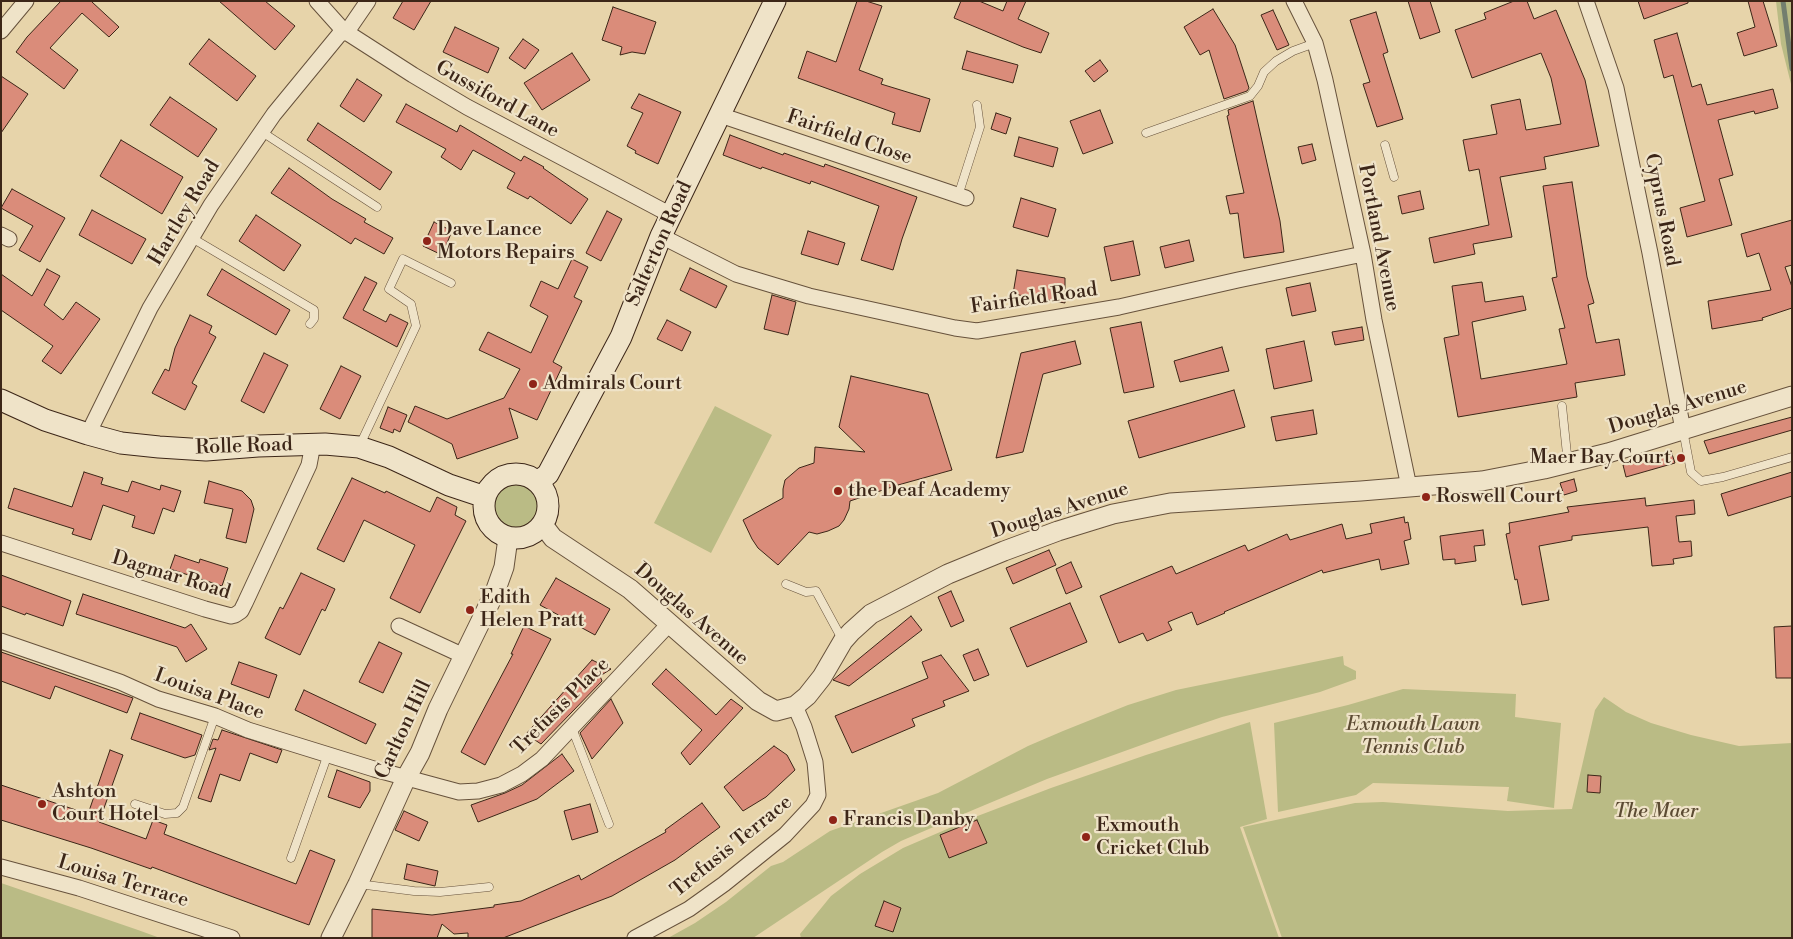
<!DOCTYPE html>
<style>
body{margin:0}
#map{position:relative;width:1793px;height:939px;overflow:hidden;background:#e7d4aa;font-family:"Libre Bodoni",serif}
canvas{display:block}
.frame{position:absolute;inset:0;border:2px solid #3c2618;pointer-events:none}
</style>
<div id="map">
<canvas width="1793" height="939"></canvas>
<div class="frame"></div>
</div>
<script>
const c = document.querySelector('canvas').getContext('2d');
c.lineJoin = 'round';
function fill(path, color) { c.fillStyle = color; c.fill(path, 'evenodd'); }
const poly = rows => new Path2D(rows.map(r => 'M' + r).join(''));
function stroke(path, color, width, dash) { c.strokeStyle = color; c.lineWidth = width; c.lineCap = dash ? 'butt' : 'round'; c.setLineDash(dash || []); c.stroke(path); }
function label(font, color, halo, rows, align = 'center') {
  c.font = font + ' "Libre Bodoni",serif'; c.lineWidth = 4.5; c.setLineDash([]); c.textBaseline = 'middle'; c.strokeStyle = halo; c.fillStyle = color; for (const [text, x, y, turn = 0] of rows) {
    c.save(); c.translate(x, y); c.rotate((+turn || 0) * Math.PI / 180); c.textAlign = isNaN(turn) ? turn : align; if (halo) c.strokeText(text, 0, 0); c.fillText(text, 0, 0); c.restore();
  }
}
const green = poly([
 [1776,1,1792,1,1792,88,1781,44],
 [715,406,772,435,711,553,654,523],
 '492 506a24 24 0 1 1 48 0a24 24 0 1 1-48 0Z',
 [1343,656,1344,665,1356,671,1356,679,1320,692,1222,717,1172,734,1047,779,973,810,901,841,882,852,753,938,668,938,695,923,726,902,771,866,783,862,830,831,938,793,1028,746,1063,731,1128,705,1176,690],
 [1403,689,1516,694,1515,717,1561,723,1554,808,1507,801,1509,787,1373,783,1356,795,1278,812,1274,723,1348,705],
 [1604,697,1626,712,1651,723,1691,735,1739,746,1792,743,1792,938,1282,938,1243,827,1355,803,1383,802,1508,811,1572,809,1595,710],
 [1250,722,1267,819,1240,827,1279,938,801,938,800,934,831,896,860,874,903,848,975,817,1051,788,1146,755],
 [1,883,138,930,160,938,1,938]
]);
const stream = poly([
 [1783,1,1792,69]
]);
const building = poly([
 [61,1,93,1,92,2,119,27,109,37,82,13,50,48,78,70,64,89,16,52,27,37,61,1],
 [219,1,265,1,295,26,275,50,219,1],
 [403,1,431,1,414,30,393,18,403,1],
 [857,1,866,1,882,6,859,70,883,79,881,84,930,99,920,132,892,124,895,113,798,78,807,51,836,62,857,1],
 [961,1,979,1,1003,11,1007,1,1026,1,1018,19,1049,33,1041,53,1023,47,954,18,961,1],
 [1408,1,1430,1,1440,32,1420,39,1408,1],
 [1514,1,1527,1,1534,19,1556,10,1585,80,1599,146,1544,157,1546,169,1500,177,1512,237,1473,244,1475,254,1434,263,1429,238,1489,225,1479,169,1469,171,1463,140,1497,134,1491,105,1520,99,1526,130,1561,124,1551,78,1541,53,1472,78,1455,30,1486,19,1484,13,1514,1],
 [1638,1,1688,1,1688,3,1644,19,1638,1],
 [1748,1,1763,1,1777,46,1744,56,1737,33,1755,27,1748,1],
 [613,7,656,22,645,54,632,52,620,55,622,47,602,40,613,7],
 [1213,9,1235,45,1249,88,1247,91,1224,99,1209,50,1200,55,1184,27,1213,9],
 [1273,10,1289,45,1277,50,1261,15,1273,10],
 [1376,12,1388,52,1383,54,1403,119,1377,127,1363,84,1370,82,1350,20,1376,12],
 [455,27,499,48,488,73,443,52,455,27],
 [1677,33,1692,87,1701,84,1707,105,1773,89,1778,108,1755,114,1754,111,1718,120,1733,175,1719,179,1732,225,1687,237,1680,208,1705,201,1673,75,1664,78,1654,40,1677,33],
 [209,39,256,76,237,101,189,64,209,39],
 [523,39,539,50,525,69,509,58,523,39],
 [967,51,1018,65,1013,83,962,69,967,51],
 [572,53,590,80,542,110,524,83,572,53],
 [1100,60,1108,71,1094,82,1085,71,1100,60],
 [1,76,28,94,1,133,1,76],
 [357,79,382,95,364,122,340,106,357,79],
 [639,94,681,112,658,164,635,153,636,151,627,146,643,113,631,108,639,94],
 [170,97,217,129,198,157,150,125,170,97],
 [1253,101,1280,221,1284,252,1244,258,1238,213,1230,214,1226,196,1244,193,1227,116,1229,115,1228,110,1253,101],
 [406,104,457,132,460,125,521,161,524,156,544,167,543,168,588,199,571,224,530,196,528,199,507,188,515,173,473,150,461,170,441,157,446,149,396,122,406,104],
 [1100,110,1113,143,1083,154,1070,121,1100,110],
 [996,113,1011,118,1006,134,991,129,996,113],
 [318,123,392,172,380,190,307,140,318,123],
 [730,135,783,155,784,153,824,167,825,164,917,197,902,239,893,270,861,260,879,206,811,181,810,184,762,167,761,169,723,155,730,135],
 [1019,137,1058,148,1053,167,1014,156,1019,137],
 [121,140,183,177,162,214,100,176,121,140],
 [1312,144,1316,160,1302,164,1298,147,1312,144],
 [289,168,332,199,366,219,364,222,393,238,384,254,355,238,351,244,271,193,289,168],
 [1572,182,1587,277,1594,303,1588,305,1596,343,1619,339,1625,375,1575,383,1577,397,1458,417,1444,338,1459,335,1452,286,1482,282,1485,302,1523,296,1526,310,1472,322,1481,379,1567,364,1559,329,1565,328,1552,278,1557,277,1543,186,1572,182],
 [12,189,65,218,40,262,19,250,33,226,1,208,12,189],
 [1420,191,1424,209,1402,214,1398,196,1420,191],
 [1021,198,1056,209,1048,237,1013,227,1021,198],
 [92,210,146,239,132,264,79,235,92,210],
 [607,211,622,219,601,261,586,253,607,211],
 [256,215,301,245,284,271,239,241,256,215],
 [1792,220,1792,265,1785,267,1792,287,1792,308,1762,318,1763,320,1712,329,1708,301,1771,290,1759,253,1747,257,1741,234,1792,220],
 [434,222,452,231,442,255,423,246,434,222],
 [808,231,845,243,838,265,801,254,808,231],
 [1189,240,1194,261,1165,268,1160,247,1189,240],
 [1133,241,1140,275,1111,281,1104,247,1133,241],
 [572,259,588,267,574,297,582,301,553,362,562,367,537,420,509,408,518,438,457,459,452,444,408,422,415,406,447,419,504,398,520,369,479,350,488,332,531,353,548,316,530,306,541,281,558,289,572,259],
 [690,268,727,286,716,308,680,290,690,268],
 [47,269,60,276,44,305,63,320,76,302,100,319,61,374,42,361,53,346,1,310,1,274,32,296,47,269],
 [222,269,290,310,276,335,207,295,222,269],
 [1017,270,1065,278,1065,303,1013,294,1017,270],
 [365,277,377,283,363,310,386,322,390,314,408,323,397,347,343,318,365,277],
 [1310,283,1316,311,1292,316,1286,288,1310,283],
 [772,295,796,302,788,335,764,329,772,295],
 [190,315,212,326,209,333,216,337,192,383,197,386,185,410,152,393,165,369,169,371,175,348,190,315],
 [667,320,691,332,682,351,657,339,667,320],
 [1141,322,1154,387,1124,393,1110,328,1141,322],
 [1362,327,1364,340,1335,345,1332,332,1362,327],
 [1075,341,1081,364,1043,374,1023,452,996,458,1021,353,1075,341],
 [1304,341,1312,381,1274,389,1266,349,1304,341],
 [1222,347,1229,371,1180,382,1174,361,1222,347],
 [264,353,288,365,264,413,241,401,264,353],
 [341,366,361,376,340,419,320,409,341,366],
 [851,376,928,394,952,470,898,485,850,501,849,509,844,520,839,526,828,531,817,534,809,532,778,565,758,548,752,539,743,520,783,498,783,489,785,480,799,468,814,463,815,447,865,452,839,427,851,376],
 [1234,390,1245,427,1139,458,1128,421,1234,390],
 [388,407,407,415,400,432,394,429,393,433,380,428,388,407],
 [1313,410,1317,434,1276,441,1271,417,1313,410],
 [1792,417,1792,430,1709,454,1704,441,1792,417],
 [1671,451,1675,463,1626,477,1623,465,1671,451],
 [84,472,103,478,101,484,128,492,132,481,160,490,161,485,181,491,174,512,163,508,154,534,132,527,135,516,103,505,91,540,72,534,74,529,8,508,14,488,72,507,84,472],
 [1792,472,1792,496,1728,516,1721,494,1792,472],
 [352,478,385,493,386,491,430,512,437,497,457,507,455,515,466,521,420,613,390,598,415,545,364,520,344,562,317,549,352,478],
 [1574,479,1577,491,1564,495,1560,483,1574,479],
 [209,481,242,491,251,500,254,509,246,543,226,538,233,509,204,503,209,481],
 [1645,498,1646,506,1694,500,1695,514,1676,516,1679,542,1691,541,1692,556,1673,559,1674,564,1652,566,1648,527,1572,536,1572,540,1539,546,1549,600,1522,605,1517,579,1515,580,1506,534,1510,533,1509,523,1569,512,1567,507,1645,498],
 [1404,517,1405,523,1408,522,1411,539,1404,541,1409,564,1381,570,1379,559,1323,573,1322,570,1224,612,1225,613,1197,625,1192,612,1168,622,1172,630,1147,641,1143,633,1119,643,1100,596,1172,566,1176,574,1245,545,1248,551,1287,534,1290,540,1342,524,1346,539,1372,533,1370,524,1404,517],
 [1483,530,1485,545,1474,546,1476,561,1455,564,1455,559,1443,560,1440,536,1483,530],
 [1049,550,1056,565,1013,584,1006,568,1049,550],
 [175,555,199,563,200,559,228,568,222,586,170,569,175,555],
 [1071,562,1082,587,1066,594,1056,569,1071,562],
 [301,573,335,589,325,611,322,609,300,655,265,638,280,607,283,609,301,573],
 [1,575,71,601,63,626,26,613,25,615,1,606,1,575],
 [556,578,610,609,595,635,540,605,556,578],
 [951,591,964,621,951,627,938,597,951,591],
 [83,594,185,628,191,624,207,649,186,662,177,647,76,614,83,594],
 [1070,603,1087,642,1027,667,1010,628,1070,603],
 [911,616,922,630,849,686,833,680,911,616],
 [524,626,551,639,485,765,461,752,513,654,511,654,524,626],
 [1792,626,1792,678,1776,678,1774,627,1792,626],
 [379,642,402,653,383,693,359,682,379,642],
 [978,649,989,675,974,681,963,655,978,649],
 [1,652,133,698,127,713,55,686,50,699,1,681,1,652],
 [941,655,969,691,943,701,945,706,912,719,915,726,852,753,835,716,928,678,922,662,941,655],
 [592,660,611,669,600,676,602,681,541,744,526,734,592,660],
 [239,662,277,675,269,698,231,684,239,662],
 [666,669,716,715,731,699,743,708,690,765,681,753,702,730,652,684,666,669],
 [304,690,376,724,366,744,295,710,304,690],
 [611,699,623,723,592,759,580,733,611,699],
 [140,713,202,735,195,755,185,758,131,739,140,713],
 [222,730,282,750,277,763,250,753,240,781,220,774,211,802,198,798,216,748,209,750,213,739,218,740,222,730],
 [774,746,787,755,795,770,766,797,743,811,724,787,774,746],
 [110,750,123,755,99,822,146,839,153,820,167,825,164,834,296,884,310,850,335,860,309,925,152,867,151,869,91,848,1,820,1,785,88,814,110,750],
 [562,754,574,771,537,799,478,822,471,805,505,793,522,785,562,754],
 [337,770,370,782,370,791,360,808,328,797,337,770],
 [1588,775,1601,776,1600,793,1587,792,1588,775],
 [702,803,720,827,675,860,612,896,503,938,468,938,468,933,454,934,442,924,437,938,372,938,372,909,432,915,494,907,494,905,521,901,579,875,581,880,666,832,665,830,702,803],
 [590,804,598,832,572,840,564,811,590,804],
 [404,811,428,822,419,841,395,830,404,811],
 [977,820,987,843,949,858,940,835,977,820],
 [407,864,438,871,435,886,404,879,407,864],
 [884,901,901,908,893,932,875,926,884,901]
]);
const service = poly([
 [262,132,377,207],
 [1146,133,1250,96,1258,86,1264,72,1276,61,1293,51,1315,43],
 [1385,145,1394,177],
 [958,196,980,127,977,105],
 [192,238,314,310,314,319,310,324],
 [1562,406,1568,464],
 [1683,430,1691,472,1701,481,1723,477,1792,457],
 [360,445,416,326,411,304,389,289,403,259,451,283],
 [786,584,806,592,816,591,842,639],
 [572,728,609,824],
 [135,804,165,814,177,813,183,807,215,716],
 [291,858,328,754],
 [358,884,414,891,440,892,489,887]
]);
const minor = poly([
 [317,1,343,30,413,75,467,107,671,215],
 [1294,1,1315,43,1325,80,1363,254,1374,320,1409,487],
 [1586,1,1616,88,1650,253,1683,430],
 [1,31,26,1],
 [346,33,368,1],
 [720,115,966,198],
 [1,235,9,239],
 [661,236,736,274,809,296,955,328,977,331,1119,307,1238,280,1363,254],
 [88,434,150,308,211,205,274,114,343,30],
 [1,543,205,609,231,616,235,615,241,611,245,603,309,465,313,444],
 [399,626,464,656],
 [1,641,120,682,158,699,215,716,248,730,374,769,459,792,478,791,501,785,522,774,542,759,670,623],
 [1,867,79,888,232,938],
 [635,938,689,909,724,884,785,835,813,805,818,795,815,762,804,727,795,706]
]);
const tertiary = poly([
 [543,525,553,538,630,589,758,701,776,711,795,706,807,696,822,677,843,641,851,632,871,614,948,574,1004,551,1058,531,1113,514,1170,503,1361,491,1482,481,1544,469,1608,453,1792,396],
 [331,938,358,884,406,778,420,753,438,709,495,592,504,567,508,538]
]);
const secondary = poly([
 [1,400,45,420,88,434,121,443,159,447,206,450,258,446,325,444,359,447,389,457,449,485,485,497],
 '484 506a32 32 0 1 1 64 0a32 32 0 1 1-64 0Z',
 [538,482,548,474,621,337,661,236,775,1]
]);
const markers = [
 [427,241,5,"#8f2418"],
 [533,384,5,"#8f2418"],
 [1681,458,5,"#8f2418"],
 [838,491,5,"#8f2418"],
 [1426,497,5,"#8f2418"],
 [470,610,5,"#8f2418"],
 [42,804,5,"#8f2418"],
 [833,820,5,"#8f2418"],
 [1086,837,5,"#8f2418"]
];
const streetNames = [
 ["Gussiford Lane",497,100,29],
 ["Fairfield Close",849,138,19],
 ["Cyprus Road",1661,210,79],
 ["Hartley Road",185,213,-59],
 ["Portland Avenue",1378,238,79],
 ["Salterton Road",660,244,-66],
 ["Fairfield Road",1034,299,-8],
 ["Douglas Avenue",1678,408,-17],
 ["Rolle Road",244,447,-2],
 ["Douglas Avenue",1060,511,-18],
 ["Dagmar Road",171,576,17],
 ["Douglas Avenue",691,615,41],
 ["Louisa Place",209,695,20],
 ["Trefusis Place",561,707,-45],
 ["Carlton Hill",404,730,-65],
 ["Trefusis Terrace",732,847,-39],
 ["Louisa Terrace",123,882,17]
];
const poiNames = [
 ["Dave Lance",437,230],
 ["Motors Repairs",437,253],
 ["Admirals Court",543,384],
 ["Maer Bay Court",1671,458,"right"],
 ["the Deaf Academy",848,491],
 ["Roswell Court",1436,497],
 ["Edith",480,598],
 ["Helen Pratt",480,621],
 ["Ashton",52,792],
 ["Court Hotel",52,815],
 ["Francis Danby",843,820],
 ["Exmouth",1096,826],
 ["Cricket Club",1096,849]
];
const parkNames = [
 ["Exmouth Lawn",1413,725],
 ["Tennis Club",1413,748],
 ["The Maer",1656,812]
];
fill(green, '#babb85');
stroke(stream, '#737e6e', 5);
fill(building, '#da8c7a');
stroke(building, '#3c2618', 1);
stroke(service, '#67523c', 9);
stroke(minor, '#67523c', 17);
stroke(tertiary, '#67523c', 21);
stroke(secondary, '#3c2618', 23);
stroke(service, '#efe3c8', 8);
stroke(minor, '#efe3c8', 15);
stroke(tertiary, '#efe3c8', 19);
stroke(secondary, '#efe3c8', 21);
for (const [x, y, r, color] of markers) { const dot = new Path2D(); dot.arc(x, y, r, 0, 2 * Math.PI); c.fillStyle = color; c.fill(dot); stroke(dot, '#efe3c8', 2); }
label('20px', '#3c2618', '#efe3c8', streetNames);
label('20px', '#3c2618', '#efe3c8', poiNames, 'left');
label('italic 20px', '#5c4b33', '#efe3c8', parkNames);
</script>
